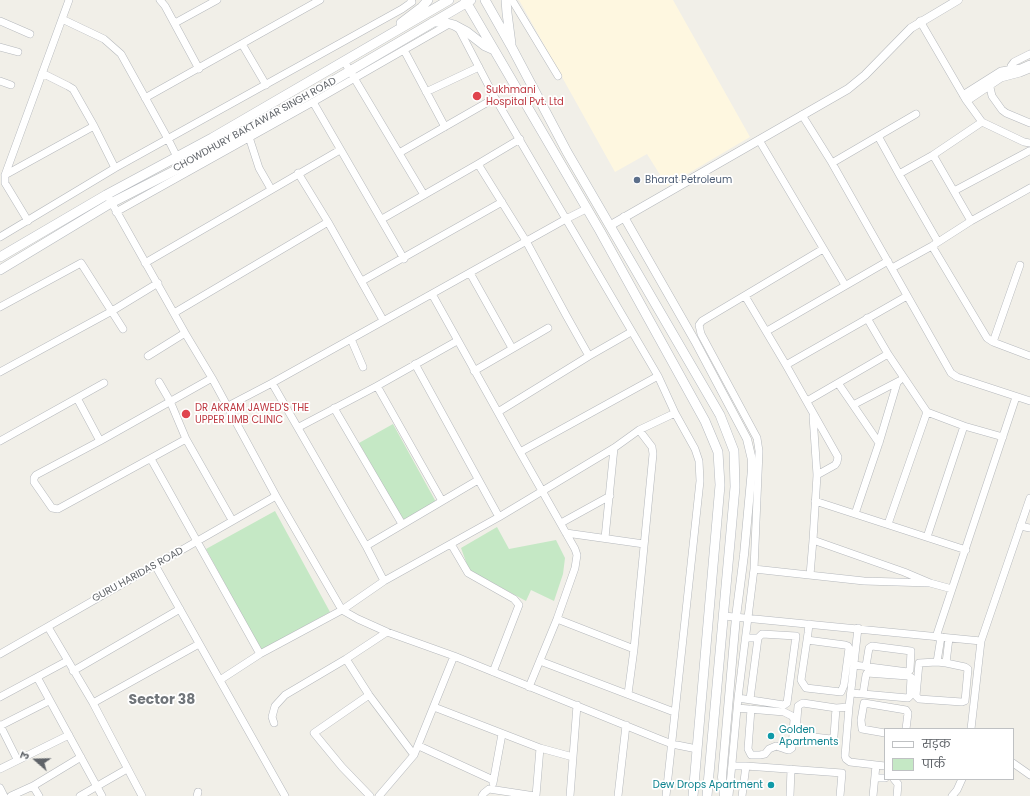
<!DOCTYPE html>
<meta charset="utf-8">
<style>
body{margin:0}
#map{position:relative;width:1030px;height:796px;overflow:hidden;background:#f1efe8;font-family:Poppins,"Noto Sans Devanagari",sans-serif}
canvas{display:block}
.legend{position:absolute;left:884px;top:728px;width:130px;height:52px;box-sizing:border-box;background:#fff;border:1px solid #bfc1c3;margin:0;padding:5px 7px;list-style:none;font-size:12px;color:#5f6368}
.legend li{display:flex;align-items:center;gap:8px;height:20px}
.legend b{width:20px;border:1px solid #bfc1c3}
.north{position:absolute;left:16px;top:740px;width:40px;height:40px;-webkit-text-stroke:3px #fff;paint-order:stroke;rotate:290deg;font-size:11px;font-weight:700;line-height:16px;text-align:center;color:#5f6368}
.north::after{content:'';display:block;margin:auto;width:14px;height:18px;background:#5f6368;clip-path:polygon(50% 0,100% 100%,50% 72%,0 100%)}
</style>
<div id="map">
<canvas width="1030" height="796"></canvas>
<ul class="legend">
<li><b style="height:5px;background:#fff"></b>सड़क</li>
<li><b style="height:11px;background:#c5e8c5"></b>पार्क</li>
</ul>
<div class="north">उ</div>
</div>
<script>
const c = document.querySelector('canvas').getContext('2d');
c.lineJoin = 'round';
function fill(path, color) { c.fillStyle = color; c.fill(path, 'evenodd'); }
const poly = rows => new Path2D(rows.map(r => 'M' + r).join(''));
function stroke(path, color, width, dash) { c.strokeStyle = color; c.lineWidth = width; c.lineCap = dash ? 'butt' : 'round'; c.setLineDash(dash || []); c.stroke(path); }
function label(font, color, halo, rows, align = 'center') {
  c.font = font + ' Poppins,sans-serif'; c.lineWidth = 3.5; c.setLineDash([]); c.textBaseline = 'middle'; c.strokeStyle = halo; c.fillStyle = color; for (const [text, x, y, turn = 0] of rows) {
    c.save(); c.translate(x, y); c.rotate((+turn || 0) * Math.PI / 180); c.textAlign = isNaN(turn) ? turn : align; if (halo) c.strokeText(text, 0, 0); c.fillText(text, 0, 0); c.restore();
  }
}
const commercial = poly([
 [519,0,673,0,750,137,667,186,647,154,615,172]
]);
const green = poly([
 [393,424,436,502,403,521,359,443],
 [275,511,330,612,261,650,206,549],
 [497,527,509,549,556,540,565,558,563,574,554,601,531,590,526,601,469,570,461,548]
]);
const minor = poly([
 [160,0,165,6,199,69],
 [512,0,558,76],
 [62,19,104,39,121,54,168,139,177,157],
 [0,21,30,34],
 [920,21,966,100,982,122,1024,142,1030,143],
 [175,23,217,0],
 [458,27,495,98,658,376,675,413,695,449,699,461,700,481,666,796],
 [242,44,266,85],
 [0,47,18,52],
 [404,50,445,127],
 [344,61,424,195],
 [1010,71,1011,66,1014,62,1030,54],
 [42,73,68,86,73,89,94,126,115,168],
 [0,81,11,85],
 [989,83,992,96,1002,110,1006,113,1030,123],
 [426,92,479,67],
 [963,95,1001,71,1021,68,1030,64],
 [145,98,320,0],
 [967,101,1001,78,1020,73,1030,69],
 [313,102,404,259],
 [802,115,832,163,951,373,957,377,1030,401],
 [878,136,899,174,938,242],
 [249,137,259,168,271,189],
 [759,140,845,285],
 [399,153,495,98],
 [933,155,971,221],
 [832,163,916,114],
 [478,164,526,241,566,315,589,356],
 [298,173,328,222,383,320],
 [899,174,933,155,982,122],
 [5,175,94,126],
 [954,191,1029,151],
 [109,198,185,333,212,378,276,496,342,610,358,619,387,632,454,656,659,739,672,744,697,749],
 [116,212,313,102,449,24],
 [382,219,478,164,520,139],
 [28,221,5,183,5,175,69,0],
 [0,237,115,168,402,9,412,2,411,0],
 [932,246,987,338,993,342,1030,356],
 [145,263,340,150],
 [892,268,932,246,971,221,1030,188],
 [470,273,512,348],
 [362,281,502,202],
 [432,294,520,452,575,549,577,555,575,568,557,619,529,687],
 [745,296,786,365,838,457,837,462,835,465,817,475],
 [0,307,81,263,123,329],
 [174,313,328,222],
 [867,318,888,354,927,412,964,426,1003,437],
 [767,331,888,261],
 [351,339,363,367],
 [993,342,1020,265],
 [148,356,185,333],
 [415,364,499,517],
 [786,365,907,296],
 [474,371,548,328],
 [0,372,112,311,158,283],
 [159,382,170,401,186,439,232,520],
 [272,383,366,546,384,581],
 [838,383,879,443],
 [377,386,442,501],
 [77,398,100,441],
 [807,401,888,354],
 [853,405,899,381],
 [228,406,272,383,566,219,586,209],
 [334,408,402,524],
 [498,412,589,356,631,332],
 [299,427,377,386,457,341],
 [186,439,58,509,52,508,34,482,34,478,36,475,100,441,212,378],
 [0,441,104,383],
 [520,452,658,376],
 [151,459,260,654],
 [815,501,966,550],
 [855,514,879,443,897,383],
 [561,523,610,496],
 [888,524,927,412],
 [1020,526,1030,528],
 [566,533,644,544],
 [927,537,964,426],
 [605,538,614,448],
 [813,540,904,572,930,583,952,589],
 [451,544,468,573,514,599,519,605,493,672],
 [366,546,478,480],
 [155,565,285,796],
 [754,569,864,581,930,583],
 [810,575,813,540,817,475,813,416],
 [724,616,981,641],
 [557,619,634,649],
 [48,627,93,703,142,796],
 [858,628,849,707,845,756,846,759,850,762,885,766],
 [936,637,1016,397],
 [746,638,758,638,750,699],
 [807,640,845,645,848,646,849,648,844,685,841,692,806,688,802,682,801,680,807,640,808,633,809,624],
 [0,654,276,496],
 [346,659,369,695,414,755],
 [540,661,674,712],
 [937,662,941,637],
 [946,663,937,662,919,663,916,696,919,699,962,702,965,701,968,669,965,667,946,663,949,638],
 [854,665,908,672,910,670,911,651,872,646,869,648,866,666],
 [73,671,180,609],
 [37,677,102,796],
 [220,680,260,654,342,610,384,581,499,517,614,448,639,430,675,413],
 [851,693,863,694,866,675,867,673,908,676,911,677,910,696,908,698,863,694],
 [628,694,634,649,653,454,652,447,639,430],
 [369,695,314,733,342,767,370,796],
 [0,697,67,661],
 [738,698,784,705,787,703,796,636,762,634,758,638],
 [93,703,199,644],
 [434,707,540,748,573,757],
 [737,708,784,712,792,716,794,719,792,748,789,750,785,749,776,746,769,749,765,754,760,755,751,755,748,749,751,709],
 [836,708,834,736,831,739,797,735,796,732,798,706,801,704,803,703,836,708,849,707],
 [274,723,272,717,275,706,285,695,346,659,387,632],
 [0,725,17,759],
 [0,726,49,701],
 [971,729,981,641,1030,498],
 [885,733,862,729,861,720,864,703,906,710,908,713,906,729],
 [419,746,493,780],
 [1013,763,1030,775],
 [732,766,746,766,742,796],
 [746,766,842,773,840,796],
 [0,769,69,735],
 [875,778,885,778],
 [894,779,898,784,897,796],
 [493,783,502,734],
 [33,786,39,796],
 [0,788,4,796],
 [11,796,33,786,81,757],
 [80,796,127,769],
 [197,796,198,792],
 [379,796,414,755,454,656],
 [482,796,484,793,489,789,535,796],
 [536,796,540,748],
 [570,796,577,705],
 [618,796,626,725],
 [729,796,738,698,754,569,759,451,757,438,701,334,699,325,702,321,823,249],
 [790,796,791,769],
 [873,796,876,765],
 [952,796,957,790,962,779]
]);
const tertiary = poly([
 [624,217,695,341,747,439,752,460,752,469,744,555,736,617,722,777,724,796],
 [611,225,848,89,865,75,911,28,958,0]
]);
const secondary = poly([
 [465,0,600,231,705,421,718,452,720,485,693,796],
 [485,0,511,46,567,152,720,415,734,451,735,487,707,796],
 [506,0,507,13,511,44],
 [433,22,443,22,454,25,467,32,485,46,494,50],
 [401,23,422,7,428,0],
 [0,257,106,195,212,138,449,0],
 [0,270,111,203,215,150,471,0]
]);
const markers = [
 [477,96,5,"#e0444e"],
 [637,180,4,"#5c6f8a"],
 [186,414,5,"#e0444e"],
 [771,736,4,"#0f9aa8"],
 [771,785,4,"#0f9aa8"]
];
const healthNames = [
 ["Sukhmani",486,90],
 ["Hospital Pvt. Ltd",486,102],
 ["DR AKRAM JAWED'S THE",195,408],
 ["UPPER LIMB CLINIC",195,420]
];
const streetNames = [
 ["CHOWDHURY BAKTAWAR SINGH ROAD",255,125,-29],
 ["GURU HARIDAS ROAD",138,575,-29]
];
const serviceNames = [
 ["Bharat Petroleum",645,180]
];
const cultureNames = [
 ["Golden",779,730],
 ["Apartments",779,742],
 ["Dew Drops Apartment",763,785,"right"]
];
const districtNames = [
 ["Sector 38",162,700]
];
fill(commercial, '#fef7e0');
fill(green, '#c5e8c5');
stroke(minor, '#b5b8bc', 8);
stroke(tertiary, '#b5b8bc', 9);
stroke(secondary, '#b6babf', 10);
stroke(minor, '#fff', 7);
stroke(tertiary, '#fff', 8);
stroke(secondary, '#fff', 9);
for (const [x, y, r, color] of markers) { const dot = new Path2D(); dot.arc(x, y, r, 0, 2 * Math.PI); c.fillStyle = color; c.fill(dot); stroke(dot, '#fff', 1.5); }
label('10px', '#be3a42', '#fff', healthNames, 'left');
label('10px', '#5f6368', '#fff', streetNames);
label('10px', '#4e5e75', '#fff', serviceNames, 'left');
label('10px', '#0d838f', '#fff', cultureNames, 'left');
label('bold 14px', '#70757a', '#fff', districtNames);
</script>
